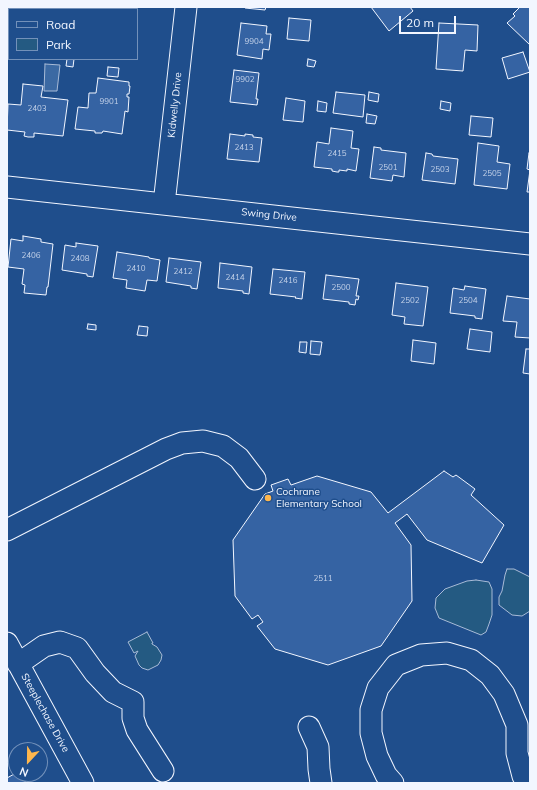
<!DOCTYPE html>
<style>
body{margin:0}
#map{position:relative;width:537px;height:790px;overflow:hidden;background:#1f4e8c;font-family:Mulish,sans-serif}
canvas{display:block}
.frame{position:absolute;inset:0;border:8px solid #f2f6ff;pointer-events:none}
.legend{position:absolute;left:8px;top:8px;width:130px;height:52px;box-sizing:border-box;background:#1f4e8c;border:1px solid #7391ba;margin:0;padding:5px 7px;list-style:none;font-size:12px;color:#f2f6ff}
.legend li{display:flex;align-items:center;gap:8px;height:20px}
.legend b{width:20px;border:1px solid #7391ba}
.north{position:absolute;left:8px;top:742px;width:40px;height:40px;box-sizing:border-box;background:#1f4e8c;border:1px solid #7391ba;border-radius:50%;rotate:202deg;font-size:11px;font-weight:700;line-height:16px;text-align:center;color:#f2f6ff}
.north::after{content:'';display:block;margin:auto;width:14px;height:18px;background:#ffb74d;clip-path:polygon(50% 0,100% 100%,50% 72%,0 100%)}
.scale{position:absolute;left:399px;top:16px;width:57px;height:18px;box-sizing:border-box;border:2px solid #f2f6ff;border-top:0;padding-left:5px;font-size:12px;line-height:14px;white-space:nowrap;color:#f2f6ff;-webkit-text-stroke:3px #1f4e8c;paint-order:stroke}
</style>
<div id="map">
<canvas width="537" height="790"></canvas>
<div class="frame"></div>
<ul class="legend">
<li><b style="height:5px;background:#1f4e8c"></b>Road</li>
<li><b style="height:11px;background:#245a82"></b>Park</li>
</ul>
<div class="north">N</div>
<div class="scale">20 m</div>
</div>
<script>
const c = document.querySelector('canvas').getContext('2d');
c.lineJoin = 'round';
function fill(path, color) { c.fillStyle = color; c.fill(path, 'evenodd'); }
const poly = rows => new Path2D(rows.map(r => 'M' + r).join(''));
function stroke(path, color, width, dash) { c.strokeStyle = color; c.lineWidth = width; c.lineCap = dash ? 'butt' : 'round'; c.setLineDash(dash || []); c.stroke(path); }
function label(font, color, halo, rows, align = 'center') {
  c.font = font + ' Mulish,sans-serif'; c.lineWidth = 3; c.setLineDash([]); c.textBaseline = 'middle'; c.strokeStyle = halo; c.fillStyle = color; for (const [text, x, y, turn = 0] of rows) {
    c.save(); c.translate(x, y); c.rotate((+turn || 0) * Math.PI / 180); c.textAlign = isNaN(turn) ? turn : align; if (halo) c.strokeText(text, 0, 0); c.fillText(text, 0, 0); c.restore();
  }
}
const green = poly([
 [507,569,514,569,530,577,530,611,522,616,512,615,499,605,499,597,502,591,505,575,507,569],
 [476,580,489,582,492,589,492,615,489,624,486,632,481,635,439,618,435,608,436,598,445,589,467,581,476,580],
 [147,632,153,643,152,643,152,644,157,647,162,655,161,660,158,665,148,670,142,668,139,665,135,656,138,651,134,653,128,642,147,632]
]);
const water = poly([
 [45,64,60,65,57,91,44,91,45,64]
]);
const building = poly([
 [245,7,266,7,265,10,245,8,245,7],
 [371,7,410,7,413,11,389,31,371,7],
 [520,7,530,7,530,45,507,23,515,16,513,14,520,7],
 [289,18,311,20,309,41,287,39,289,18],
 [241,23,267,26,266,34,271,34,269,50,263,49,262,59,237,55,241,23],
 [439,23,478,25,477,51,465,50,463,71,436,69,439,23],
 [523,52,530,72,508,79,502,58,523,52],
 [67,59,74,59,73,67,66,66,67,59],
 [308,59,316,61,314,67,307,66,308,59],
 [108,67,119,68,118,77,107,76,108,67],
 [234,70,259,73,256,99,258,99,257,105,230,102,234,70],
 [98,78,129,82,129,86,130,86,129,94,127,94,127,97,129,97,128,112,125,111,122,134,103,131,102,133,95,133,95,131,75,129,78,107,88,108,89,93,96,93,98,78],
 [23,84,43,86,41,97,68,100,63,136,34,133,34,137,28,137,24,136,25,132,7,130,8,104,21,105,23,84],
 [336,92,365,95,363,117,333,113,336,92],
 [369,92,379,94,378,102,368,100,369,92],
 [286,98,305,101,303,122,283,120,286,98],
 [318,101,327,103,326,112,317,111,318,101],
 [441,101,451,103,450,111,440,109,441,101],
 [367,114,377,116,375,124,366,123,367,114],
 [471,116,493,118,491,137,469,135,471,116],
 [331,128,353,131,351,148,359,149,356,171,347,169,347,171,339,170,339,172,337,172,332,171,332,169,314,167,317,142,329,144,331,128],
 [230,134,245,136,245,134,253,135,253,137,262,138,259,162,227,159,230,134],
 [478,143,499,146,497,162,510,164,507,189,474,185,478,143],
 [374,147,381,148,381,150,406,153,404,177,393,175,392,181,370,178,374,147],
 [426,153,432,154,433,156,458,159,455,184,422,180,426,153],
 [529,153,530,153,530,192,527,192,530,170,527,169,529,153],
 [23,236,41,239,41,242,53,244,48,287,47,287,46,295,24,293,25,285,22,284,24,269,8,267,11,239,23,241,23,236],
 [76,243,98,246,93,277,87,276,87,274,62,270,65,245,76,247,76,243],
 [117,252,149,257,149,258,160,260,157,281,147,280,145,291,126,288,127,280,113,278,117,252],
 [169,258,201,262,197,289,191,288,191,286,166,282,169,258],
 [220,263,252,267,249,294,243,293,243,291,218,288,220,263],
 [273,269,305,272,302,299,295,298,296,297,270,294,273,269],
 [326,275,359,279,356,296,359,296,358,300,356,299,355,305,349,304,349,302,323,299,326,275],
 [396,283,428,287,423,326,404,324,405,317,392,315,396,283],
 [465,286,486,289,482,319,475,318,475,316,450,313,453,288,464,290,465,286],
 [507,296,530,299,530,338,515,337,517,322,503,321,507,296],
 [88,324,96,325,96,330,87,329,88,324],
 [139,326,148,327,147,336,137,335,139,326],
 [470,329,492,332,490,352,467,349,470,329],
 [413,340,436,343,434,364,411,361,413,340],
 [311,341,322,342,320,355,310,354,311,341],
 [300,342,307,342,306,353,299,352,300,342],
 [526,349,530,349,530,374,523,373,526,349],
 [444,471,453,477,456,475,475,489,471,495,504,525,482,563,427,540,407,514,395,523,411,545,412,601,381,646,328,665,275,649,257,626,263,622,258,615,252,619,235,596,233,540,265,494,273,491,271,485,288,479,291,485,317,476,371,492,388,513,444,471],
 [16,773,21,774,26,783,7,783,7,778,16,773]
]);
const minor = poly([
 [7,187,530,244],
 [164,204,186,7],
 [7,530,166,449,182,443,203,441,223,446,239,458,255,479],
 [7,643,83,783],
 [18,664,44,646,60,642,77,648,95,673,113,692,133,702,133,718,137,730,163,771],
 [309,727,318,747,319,769,321,783],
 [393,783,386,775,377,756,371,733,371,710,378,688,396,665,421,655,447,653,471,660,490,675,504,694,517,725,517,753,523,776,527,783]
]);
const markers = [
 [268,498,4,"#ffb74d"]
];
const numberNames = [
 ["9904",254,42],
 ["9902",245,80],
 ["9901",109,102],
 ["2403",37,109],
 ["2413",244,148],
 ["2415",337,154],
 ["2501",388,168],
 ["2503",440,170],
 ["2505",492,174],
 ["2406",31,256],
 ["2408",80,259],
 ["2410",136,269],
 ["2412",183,272],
 ["2414",235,278],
 ["2416",288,281],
 ["2500",341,288],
 ["2502",410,301],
 ["2504",468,301],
 ["2511",323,579]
];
const streetNames = [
 ["Kidwelly Drive",175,105,-84],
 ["Swing Drive",269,215,6],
 ["Steeplechase Drive",45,713,61]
];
const poiNames = [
 ["Cochrane",276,492],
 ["Elementary School",276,504]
];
fill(green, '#245a82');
stroke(green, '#a8bbd7', 1);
fill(water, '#3b69a3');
stroke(water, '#a8bbd7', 1);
fill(building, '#3563a3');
stroke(building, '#f2f6ff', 1);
stroke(minor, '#f2f6ff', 23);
stroke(minor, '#1f4e8c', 21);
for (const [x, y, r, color] of markers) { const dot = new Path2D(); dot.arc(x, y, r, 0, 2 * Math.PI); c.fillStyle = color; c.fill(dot); stroke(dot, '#1f4e8c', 1.5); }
label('8px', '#c3d1e8', null, numberNames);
label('10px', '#f2f6ff', '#1f4e8c', streetNames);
label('10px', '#f2f6ff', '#1f4e8c', poiNames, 'left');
</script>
